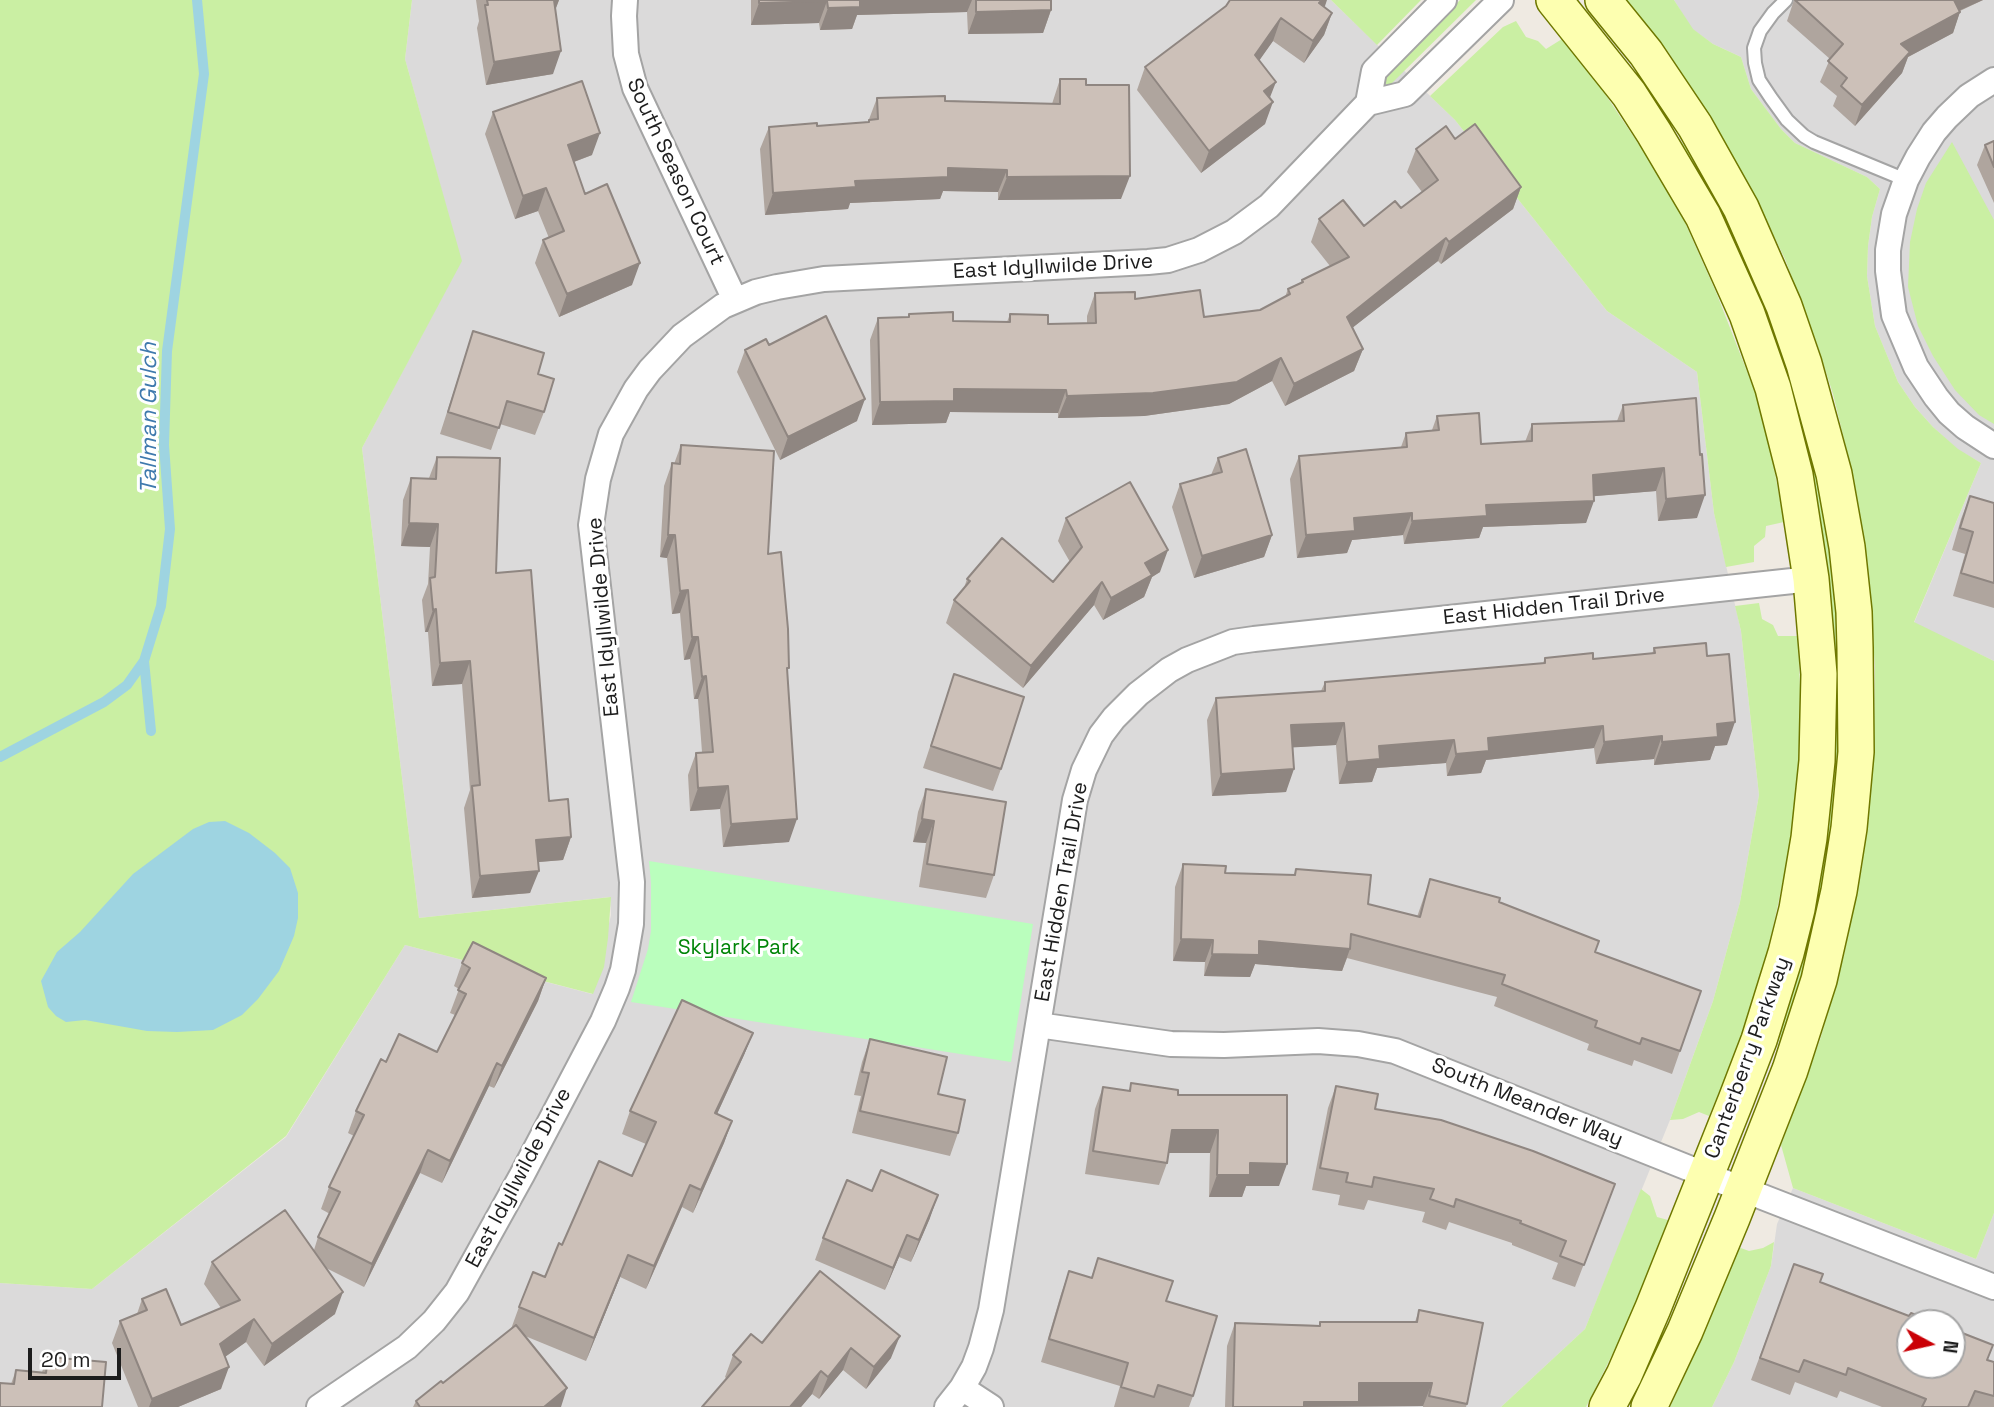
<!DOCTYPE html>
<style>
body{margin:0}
#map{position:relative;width:1994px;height:1407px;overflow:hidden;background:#efeae2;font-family:"Space Grotesk",sans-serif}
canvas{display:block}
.north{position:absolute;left:1896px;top:1309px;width:70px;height:70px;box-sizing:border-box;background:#fff;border:2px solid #a5a5a5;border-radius:50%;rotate:98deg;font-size:19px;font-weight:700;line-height:28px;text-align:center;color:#1d1d1d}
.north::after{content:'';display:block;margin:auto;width:24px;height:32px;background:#ca0006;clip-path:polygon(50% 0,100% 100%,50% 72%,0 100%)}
.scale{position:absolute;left:28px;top:1348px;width:93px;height:32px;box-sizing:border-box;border:4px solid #1d1d1d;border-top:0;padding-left:9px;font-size:21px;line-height:24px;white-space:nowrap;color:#1d1d1d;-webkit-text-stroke:5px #fff;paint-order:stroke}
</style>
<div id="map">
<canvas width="1994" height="1407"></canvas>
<div class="north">N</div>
<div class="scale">20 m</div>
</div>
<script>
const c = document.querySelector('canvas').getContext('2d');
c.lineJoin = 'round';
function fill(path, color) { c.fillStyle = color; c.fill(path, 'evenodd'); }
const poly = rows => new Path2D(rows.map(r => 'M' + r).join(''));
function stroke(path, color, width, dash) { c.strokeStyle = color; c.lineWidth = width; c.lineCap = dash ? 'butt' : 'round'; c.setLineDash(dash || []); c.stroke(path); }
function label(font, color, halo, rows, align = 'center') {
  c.font = font + ' "Space Grotesk",sans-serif'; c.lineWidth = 6; c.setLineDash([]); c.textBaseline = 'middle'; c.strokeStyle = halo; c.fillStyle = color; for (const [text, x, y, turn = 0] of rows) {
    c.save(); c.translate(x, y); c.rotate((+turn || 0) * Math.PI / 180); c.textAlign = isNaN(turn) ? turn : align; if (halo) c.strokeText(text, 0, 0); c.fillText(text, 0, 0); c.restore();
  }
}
const residential = poly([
 [412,0,1331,0,1455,120,1607,311,1697,372,1714,513,1741,631,1759,795,1740,902,1713,1001,1670,1120,1585,1329,1501,1407,0,1407,0,1283,92,1289,286,1137,405,945,592,994,611,915,610,897,419,918,362,448,461,261,405,59],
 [1674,0,1994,0,1994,661,1914,623,1981,463,1958,450,1933,427,1915,407,1898,382,1875,326,1867,276,1868,246,1872,217,1880,189,1867,177,1795,143,1781,129,1751,89,1741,57,1713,44,1692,29],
 [1793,1188,1976,1259,1994,1213,1994,1407,1712,1407,1734,1362,1771,1266,1777,1224],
 [1910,1323,1952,1323,1952,1365,1910,1365]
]);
const grass = poly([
 [0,0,412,0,405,59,462,261,362,448,419,918,611,897,608,938,604,967,593,994,405,945,286,1136,92,1289,0,1283],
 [1331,0,1421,0,1377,45],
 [1460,0,1476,0,1391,84,1387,85,1384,82,1386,75],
 [1626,0,1674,0,1693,29,1713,44,1741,57,1751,89,1781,129,1795,143,1867,177,1880,189,1872,217,1868,246,1867,276,1875,326,1898,382,1915,407,1933,427,1958,449,1981,463,1914,622,1994,661,1994,1213,1976,1259,1793,1188,1781,1145,1820,1040,1844,955,1862,867,1874,743,1875,666,1867,559,1854,480,1833,394,1817,344,1785,259,1749,185,1709,115,1668,52],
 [1516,21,1526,37,1538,41,1546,49,1562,39,1595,79,1656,170,1683,218,1716,292,1755,392,1771,452,1784,522,1766,526,1765,537,1754,546,1754,562,1726,567,1714,513,1697,372,1607,311,1455,120,1430,96,1503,27],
 [1611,50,1703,170,1757,269,1823,483,1845,655,1832,878,1771,1081,1809,893,1801,456],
 [1952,142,1994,220,1994,424,1979,415,1955,390,1933,356,1918,326,1908,287,1910,242,1917,209,1926,183],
 [1759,603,1762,619,1773,625,1778,636,1798,636,1801,713,1797,788,1787,863,1764,968,1740,1042,1709,1116,1699,1112,1683,1119,1670,1120,1713,1001,1740,902,1759,795,1741,631,1735,606],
 [1641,1189,1650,1196,1657,1217,1668,1220,1631,1317,1586,1407,1501,1407,1585,1329],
 [1774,1242,1771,1266,1734,1362,1712,1407,1670,1407,1703,1336,1738,1247,1749,1251,1763,1248]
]);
const park = poly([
 [649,861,1033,924,1011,1062,631,1002,648,949,651,931,651,883]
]);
const water = poly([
 [225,821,249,833,275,853,290,868,298,893,298,918,294,936,279,971,258,999,242,1015,213,1030,177,1032,147,1031,85,1020,66,1022,56,1016,48,1007,41,981,57,952,80,932,133,874,193,829,209,822]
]);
const stream = poly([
 [144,661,151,731],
 [0,757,104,702,127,685,144,661,161,606,170,529,164,445,167,351,204,74,197,0]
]);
const lane = poly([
 [1786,0,1773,13,1760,31,1754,48,1755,63,1759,80,1771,98,1787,120,1804,136,1814,142,1906,180]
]);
const street = poly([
 [625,0,624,16,626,54,635,88,735,300],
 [1994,80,1969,96,1947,117,1934,132,1918,157,1906,180,1894,214,1888,250,1888,271,1894,315,1916,367,1936,397,1949,413,1965,427,1994,446],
 [1368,103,1374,71,1444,0],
 [1038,1025,1171,1044,1224,1045,1318,1041,1358,1044,1395,1051,1706,1175,1994,1287],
 [962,1388,991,1407],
 [319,1407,407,1347,434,1321,457,1292,522,1175,603,1021,617,988,623,970,631,924,632,882,591,525,598,479,611,434,636,389,650,370,682,336,723,306,756,292,777,287,824,279,1148,262,1168,260,1199,250,1234,232,1269,206,1368,103,1405,94,1501,0],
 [947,1407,962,1388,974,1367,981,1348,991,1310,1075,800,1084,770,1101,735,1114,718,1138,694,1169,670,1187,660,1233,642,1254,639,1811,579]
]);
const secondary = poly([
 [1554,0,1629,94,1654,133,1703,216,1747,314,1773,388,1795,475,1811,579,1819,674,1817,761,1809,838,1797,909,1786,953,1759,1040,1736,1100,1653,1308,1624,1375,1607,1407],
 [1603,0,1646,53,1695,126,1741,208,1784,306,1804,364,1834,474,1847,547,1854,612,1855,648,1856,752,1849,828,1839,891,1819,980,1790,1070,1732,1218,1685,1331,1649,1407]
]);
const wall = poly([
 [476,0,559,0,555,10,553,74,486,85,477,28,479,21],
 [751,0,1051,0,1051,10,1043,33,968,34,967,12,857,15,852,29,820,30,819,23,751,25],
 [1794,0,1983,0,1960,11,1953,33,1908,57,1902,73,1855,126,1833,106,1837,96,1820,82,1830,59,1787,21],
 [1226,6,1324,7,1332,13,1324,35,1304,63,1273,41,1259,60,1270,98,1265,124,1201,173,1137,90,1145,67],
 [1060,79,1086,85,1121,199,998,200,998,192,943,191,940,199,850,203,848,209,765,215,760,149,769,127,817,126,868,122,877,98,1052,104],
 [493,112,592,155,574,162,585,194,632,285,559,317,535,263,543,240,549,238,538,211,515,219,485,134],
 [1455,139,1521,187,1513,209,1441,264,1438,261,1352,328,1363,349,1354,371,1285,406,1272,381,1229,404,1144,416,1058,418,1058,413,950,412,946,423,872,425,870,340,878,318,908,317,909,314,953,321,1007,322,1010,314,1048,324,1087,323,1087,316,1095,293,1135,299,1204,317,1260,310,1285,297,1288,289,1301,283,1302,280,1330,266,1311,242,1319,219,1364,226,1401,208,1422,192,1407,172,1416,149],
 [1994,141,1994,203,1977,165,1985,145],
 [473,331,538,374,544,412,535,435,500,424,491,450,440,434],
 [769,345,857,421,780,460,737,372,745,350],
 [1623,405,1697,518,1658,521,1656,491,1594,496,1586,523,1483,527,1479,538,1404,544,1403,535,1352,540,1347,553,1297,558,1290,479,1299,456,1401,447,1406,433,1432,430,1437,416,1481,444,1525,442,1532,424,1617,421],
 [681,445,768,554,787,674,789,842,723,847,720,809,690,811,688,775,696,753,702,752,698,699,694,699,690,659,684,660,680,613,672,614,667,558,660,557,664,486,672,463,674,464],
 [437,457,496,573,549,801,571,837,563,860,538,862,530,893,472,898,464,808,470,790,462,684,432,686,428,632,425,632,422,600,428,584,430,547,401,546,403,500,411,478,429,478],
 [1218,458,1272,535,1264,557,1194,578,1172,507,1180,484,1211,475],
 [1970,496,1994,503,1994,608,1953,596,1965,554,1952,550,1961,519],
 [1066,518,1160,572,1152,577,1144,597,1103,620,1094,605,1023,688,946,623,954,600,964,588,967,579,1053,582,1070,562,1058,541],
 [1654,648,1707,656,1727,745,1715,746,1710,760,1654,765,1654,759,1596,764,1594,748,1486,760,1481,773,1447,776,1446,763,1377,768,1372,782,1339,784,1336,745,1293,747,1286,792,1212,796,1207,720,1216,698,1321,691,1325,682,1543,663,1545,658,1593,659,1652,654],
 [954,674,1001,769,993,791,923,768],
 [926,789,994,875,986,898,919,887,926,843,913,842,918,812],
 [1183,864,1225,873,1294,875,1296,869,1368,904,1417,917,1430,879,1499,902,1595,953,1701,991,1672,1074,1634,1060,1632,1066,1587,1050,1589,1044,1494,1006,1497,997,1347,958,1342,971,1255,964,1250,977,1204,976,1205,962,1173,961,1175,887],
 [462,963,546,978,538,1001,494,1088,489,1086,442,1183,420,1173,364,1287,326,1268,335,1314,264,1366,246,1342,225,1357,221,1389,178,1407,138,1407,112,1343,120,1321,137,1314,142,1299,181,1325,221,1308,204,1284,212,1262,314,1250,318,1237,330,1214,321,1209,329,1187,354,1136,348,1133,356,1111,437,1052,455,1015,450,1013,459,989,454,986],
 [753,1033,744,1055,717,1114,732,1121,724,1143,693,1213,682,1207,646,1289,620,1277,586,1361,525,1336,561,1407,413,1407,416,1401,443,1383,511,1329,519,1307,545,1277,562,1245,632,1176,646,1144,622,1134,630,1111],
 [870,1039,938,1094,958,1133,950,1156,852,1133,861,1096,854,1095,862,1062],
 [1131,1083,1178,1095,1279,1186,1246,1186,1242,1197,1209,1197,1210,1153,1168,1153,1167,1163,1159,1185,1085,1174,1095,1109,1103,1087,1129,1091],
 [1336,1086,1375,1109,1615,1184,1575,1287,1552,1279,1558,1263,1512,1245,1512,1243,1449,1222,1446,1230,1422,1222,1425,1212,1368,1200,1364,1210,1338,1205,1340,1195,1312,1190,1328,1108],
 [930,1218,911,1262,899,1257,885,1290,815,1260,823,1238],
 [1098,1258,1166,1301,1193,1396,1189,1407,1114,1407,1120,1386,1041,1362,1061,1294,1069,1271,1091,1278],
 [1794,1264,1820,1282,1994,1362,1994,1407,1882,1407,1840,1391,1837,1398,1795,1382,1790,1395,1751,1380],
 [820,1271,891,1358,866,1389,843,1370,819,1399,812,1394,801,1407,702,1407,727,1379,725,1377,733,1355,762,1343],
 [1419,1310,1467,1404,1466,1407,1423,1407,1423,1406,1225,1407,1227,1346,1235,1323,1319,1325,1320,1322,1415,1322],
 [48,1357,102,1407,11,1384,16,1370,42,1372]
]);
const shadedWall = poly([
 [551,0,559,0,553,16],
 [857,0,972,0,967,12,857,15,852,29,820,30,828,8],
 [1322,0,1327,0,1325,6,1311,26,1319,3],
 [1951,0,1983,0,1945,17],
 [827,1,819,23,751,25,759,3],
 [1051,10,1043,33,968,34,976,12],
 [1960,12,1953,33,1908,57,1902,73,1855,126,1862,105,1901,44],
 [1332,13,1324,35,1304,63,1313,41],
 [1281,18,1273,41,1247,78,1255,55],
 [561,51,553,74,486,85,494,62],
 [1276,82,1267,105,1264,91],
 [1273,102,1265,124,1201,173,1209,151],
 [600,133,592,155,560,167,568,145],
 [948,168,1007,170,998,192,943,191,940,199,850,203,848,209,765,215,773,193],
 [1130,176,1121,199,998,200,1007,177],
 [1521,187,1513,209,1441,264,1449,242],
 [546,188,538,211,515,219,523,196],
 [1446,238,1438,261,1338,339,1347,317],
 [640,263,632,285,559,317,567,294],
 [1363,349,1354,371,1285,406,1294,384],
 [1281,358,1272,381,1229,404,1144,416,1058,418,1067,396],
 [954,389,1066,390,1058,413,950,412,946,423,872,425,880,402],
 [865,399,857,421,780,460,788,437],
 [1664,468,1656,491,1585,497,1593,475],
 [1705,495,1697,518,1658,521,1666,499],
 [1594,501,1586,523,1483,527,1479,538,1404,544,1412,521,1486,505],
 [1412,513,1403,535,1352,540,1347,553,1297,558,1306,535,1354,518],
 [409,523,438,524,430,547,401,546],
 [668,535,675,535,667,558,660,557],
 [1272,535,1264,557,1194,578,1202,556],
 [1168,550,1160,572,1152,577,1144,597,1103,620,1111,598,1145,563],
 [1102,582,1094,605,1023,688,1031,666],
 [688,590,680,613,672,614,680,591],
 [436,609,428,632,425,632,433,610],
 [692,637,698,637,690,659,684,660],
 [470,661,462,684,432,686,440,663],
 [706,676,698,699,694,699,702,677],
 [1735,722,1727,745,1715,746,1710,760,1654,765,1662,742,1717,724],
 [1344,723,1336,745,1283,748,1291,725],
 [1603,726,1594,748,1486,760,1481,773,1447,776,1456,754,1488,738],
 [1662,736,1654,759,1596,764,1604,742],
 [1454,740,1446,763,1377,768,1372,782,1339,784,1347,762,1379,746],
 [1294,769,1286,792,1212,796,1221,774],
 [728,786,720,809,690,811,698,788],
 [797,819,789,842,723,847,731,824],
 [922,819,934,821,926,843,913,842],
 [571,837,563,860,527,863,536,840],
 [539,871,530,893,472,898,480,876],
 [1181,939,1213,940,1205,962,1173,961],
 [1259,941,1350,949,1342,971,1255,964,1250,977,1204,976,1212,954],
 [546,978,538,1001,494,1088,502,1066],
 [753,1033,744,1055,707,1136,715,1113],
 [497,1063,489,1086,442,1183,450,1161],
 [732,1121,724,1143,693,1213,701,1190],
 [1172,1130,1218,1130,1210,1153,1164,1153],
 [428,1150,420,1173,364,1287,372,1264],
 [1250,1163,1287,1164,1279,1186,1246,1186,1242,1197,1209,1197,1217,1175],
 [690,1185,682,1207,646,1289,654,1266],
 [938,1195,930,1218,911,1262,919,1240],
 [907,1235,899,1257,885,1290,893,1268],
 [628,1255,620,1277,586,1361,594,1338],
 [343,1292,335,1314,264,1366,272,1344],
 [254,1319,246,1342,212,1366,220,1344],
 [900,1336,891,1358,866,1389,874,1367],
 [851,1348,843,1370,819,1399,828,1377],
 [229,1367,221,1389,178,1407,149,1407,152,1399],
 [821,1371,812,1394,801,1407,790,1407],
 [1359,1383,1432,1383,1423,1406,1302,1407,1304,1402],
 [567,1388,561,1407,544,1407]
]);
const building = poly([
 [487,0,554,0,561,51,494,62,485,5,488,5,487,0],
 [759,0,860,0,860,7,828,8,827,1,759,3,759,0],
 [976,0,1051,0,1051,10,976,12,976,0],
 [1230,0,1322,0,1319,3,1332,13,1313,41,1281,18,1255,55,1276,82,1264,91,1273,102,1209,151,1145,67,1226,6,1230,0],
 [1795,0,1954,0,1960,12,1901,44,1910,52,1862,105,1841,86,1847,78,1828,61,1843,44,1795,0],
 [1060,79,1086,79,1086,85,1129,85,1130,176,1007,177,1007,170,948,168,948,177,855,181,856,187,773,193,769,127,817,123,817,126,869,122,869,120,878,119,877,98,945,96,945,101,1060,104,1060,79],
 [582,81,600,133,568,145,585,194,607,184,640,263,567,294,543,240,564,231,546,188,523,196,493,112,582,81],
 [1475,124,1521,187,1449,242,1446,238,1347,317,1363,349,1294,384,1281,358,1237,382,1153,393,1067,396,1066,390,954,389,954,401,880,402,878,318,909,317,909,314,953,312,953,321,1010,322,1010,314,1048,315,1048,324,1096,323,1095,293,1135,292,1135,299,1200,290,1204,317,1260,310,1290,294,1288,289,1303,282,1302,280,1349,257,1319,219,1343,200,1364,226,1395,201,1401,208,1438,180,1416,149,1446,126,1455,139,1475,124],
 [1994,141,1994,167,1985,145,1994,141],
 [826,316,865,399,788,437,745,350,766,339,769,345,826,316],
 [473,331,544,353,538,374,554,379,544,412,507,401,499,428,448,412,473,331],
 [1696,398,1700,455,1702,454,1705,495,1666,499,1664,468,1593,475,1594,501,1486,505,1487,516,1412,521,1412,513,1354,518,1355,531,1306,535,1299,456,1407,447,1406,433,1439,430,1437,416,1479,413,1481,444,1532,441,1532,424,1624,421,1623,405,1696,398],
 [681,445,774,451,768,554,781,552,788,629,789,668,787,668,797,819,731,824,728,786,698,788,696,753,713,752,706,676,702,677,698,637,692,637,688,590,680,591,675,535,668,535,672,463,680,464,681,445],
 [1246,449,1272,535,1202,556,1180,484,1222,472,1218,458,1246,449],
 [437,457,500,458,496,573,531,570,549,801,568,799,571,837,536,840,539,871,480,876,472,786,480,785,470,661,440,663,436,609,433,610,430,578,435,577,438,524,409,523,411,478,436,479,437,457],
 [1130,482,1168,550,1145,563,1152,575,1111,598,1102,582,1031,666,954,600,970,581,967,579,1002,538,1053,582,1082,547,1066,518,1130,482],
 [1970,496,1994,503,1994,583,1961,573,1973,532,1960,528,1970,496],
 [1706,643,1707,656,1729,654,1735,722,1717,724,1718,737,1662,742,1662,736,1604,742,1603,726,1488,738,1489,751,1456,754,1454,740,1379,746,1380,759,1347,762,1344,723,1291,725,1294,769,1221,774,1216,698,1325,691,1325,682,1545,663,1545,658,1593,653,1593,659,1655,653,1654,648,1706,643],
 [954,674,1024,697,1001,769,931,746,954,674],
 [926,789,1006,802,994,875,927,864,934,821,922,819,926,789],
 [1183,864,1226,866,1225,873,1295,875,1296,869,1371,875,1368,904,1420,917,1430,879,1500,898,1499,902,1599,941,1595,952,1701,991,1680,1051,1642,1038,1640,1044,1595,1027,1597,1021,1502,984,1505,975,1351,934,1350,949,1259,941,1259,955,1212,954,1213,940,1181,939,1183,864],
 [473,942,546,978,502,1066,497,1063,450,1161,428,1150,372,1264,318,1237,340,1192,329,1187,364,1115,356,1111,381,1059,386,1062,399,1034,437,1052,466,994,458,990,470,968,462,963,473,942],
 [682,1000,753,1033,715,1113,732,1121,701,1190,690,1185,654,1266,628,1255,594,1338,519,1307,533,1272,545,1277,559,1243,562,1245,599,1161,632,1176,656,1122,630,1111,682,1000],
 [870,1039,947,1057,938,1094,965,1100,958,1133,860,1111,869,1073,862,1072,870,1039],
 [1131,1083,1178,1090,1178,1095,1287,1095,1287,1164,1250,1163,1250,1175,1217,1175,1218,1130,1172,1130,1167,1163,1093,1151,1103,1087,1130,1091,1131,1083],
 [1336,1086,1378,1094,1375,1109,1441,1120,1533,1151,1615,1184,1584,1265,1560,1256,1566,1241,1520,1223,1521,1221,1456,1199,1454,1207,1430,1199,1434,1189,1374,1177,1372,1187,1346,1182,1348,1173,1320,1168,1336,1086],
 [881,1170,938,1195,919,1240,907,1235,893,1268,823,1238,847,1180,872,1191,881,1170],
 [285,1210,343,1292,272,1344,254,1319,220,1344,229,1367,152,1399,120,1321,147,1310,142,1299,166,1289,181,1325,240,1300,212,1262,285,1210],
 [1098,1258,1173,1281,1166,1301,1217,1316,1193,1396,1158,1385,1154,1397,1121,1387,1128,1363,1049,1339,1069,1271,1092,1278,1098,1258],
 [1794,1264,1823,1274,1820,1282,1909,1316,1911,1313,1937,1323,1910,1323,1910,1365,1952,1365,1952,1329,1993,1345,1987,1360,1994,1362,1994,1396,1975,1391,1968,1407,1922,1407,1926,1399,1848,1368,1846,1375,1804,1360,1799,1372,1760,1358,1794,1264],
 [820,1271,900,1336,874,1367,851,1348,828,1377,821,1371,790,1407,702,1407,741,1362,733,1355,751,1334,762,1343,820,1271],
 [1419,1310,1483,1323,1467,1404,1429,1396,1432,1383,1359,1383,1359,1402,1304,1402,1304,1407,1233,1407,1235,1323,1320,1326,1320,1322,1417,1322,1419,1310],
 [516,1325,567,1388,544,1407,420,1407,416,1401,441,1381,443,1383,516,1325],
 [48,1357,106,1362,102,1407,0,1407,0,1383,14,1384,16,1370,46,1373,48,1357]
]);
const streetNames = [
 ["South Season Court",675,172,65],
 ["East Idyllwilde Drive",1053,267,-3],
 ["East Hidden Trail Drive",1554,607,-6],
 ["East Idyllwilde Drive",604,617,-95],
 ["East Hidden Trail Drive",1062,892,-80],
 ["Canterberry Parkway",1748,1058,-70],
 ["South Meander Way",1527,1103,22],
 ["East Idyllwilde Drive",519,1178,-62]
];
const parkNames = [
 ["Skylark Park",739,948]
];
const waterNames = [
 ["Tallman Gulch",150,418,-90]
];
fill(residential, '#dbdada');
fill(grass, '#caefa3');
fill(park, '#bafebd');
fill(water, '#9ed4e1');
stroke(stream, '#9ed4e1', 10);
stroke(lane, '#a4a4a4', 16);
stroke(street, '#a4a4a4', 28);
stroke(secondary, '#6f7800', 38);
stroke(lane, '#fff', 12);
stroke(street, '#fff', 24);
stroke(secondary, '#fdffb0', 35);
fill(wall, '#afa59e');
fill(shadedWall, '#8f8681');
fill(building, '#ccc0b8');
stroke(building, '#8f8681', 2);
label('21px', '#1d1d1d', '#fff', streetNames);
label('21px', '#018508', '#fff', parkNames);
label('italic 23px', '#3f7aad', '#fff', waterNames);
</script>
